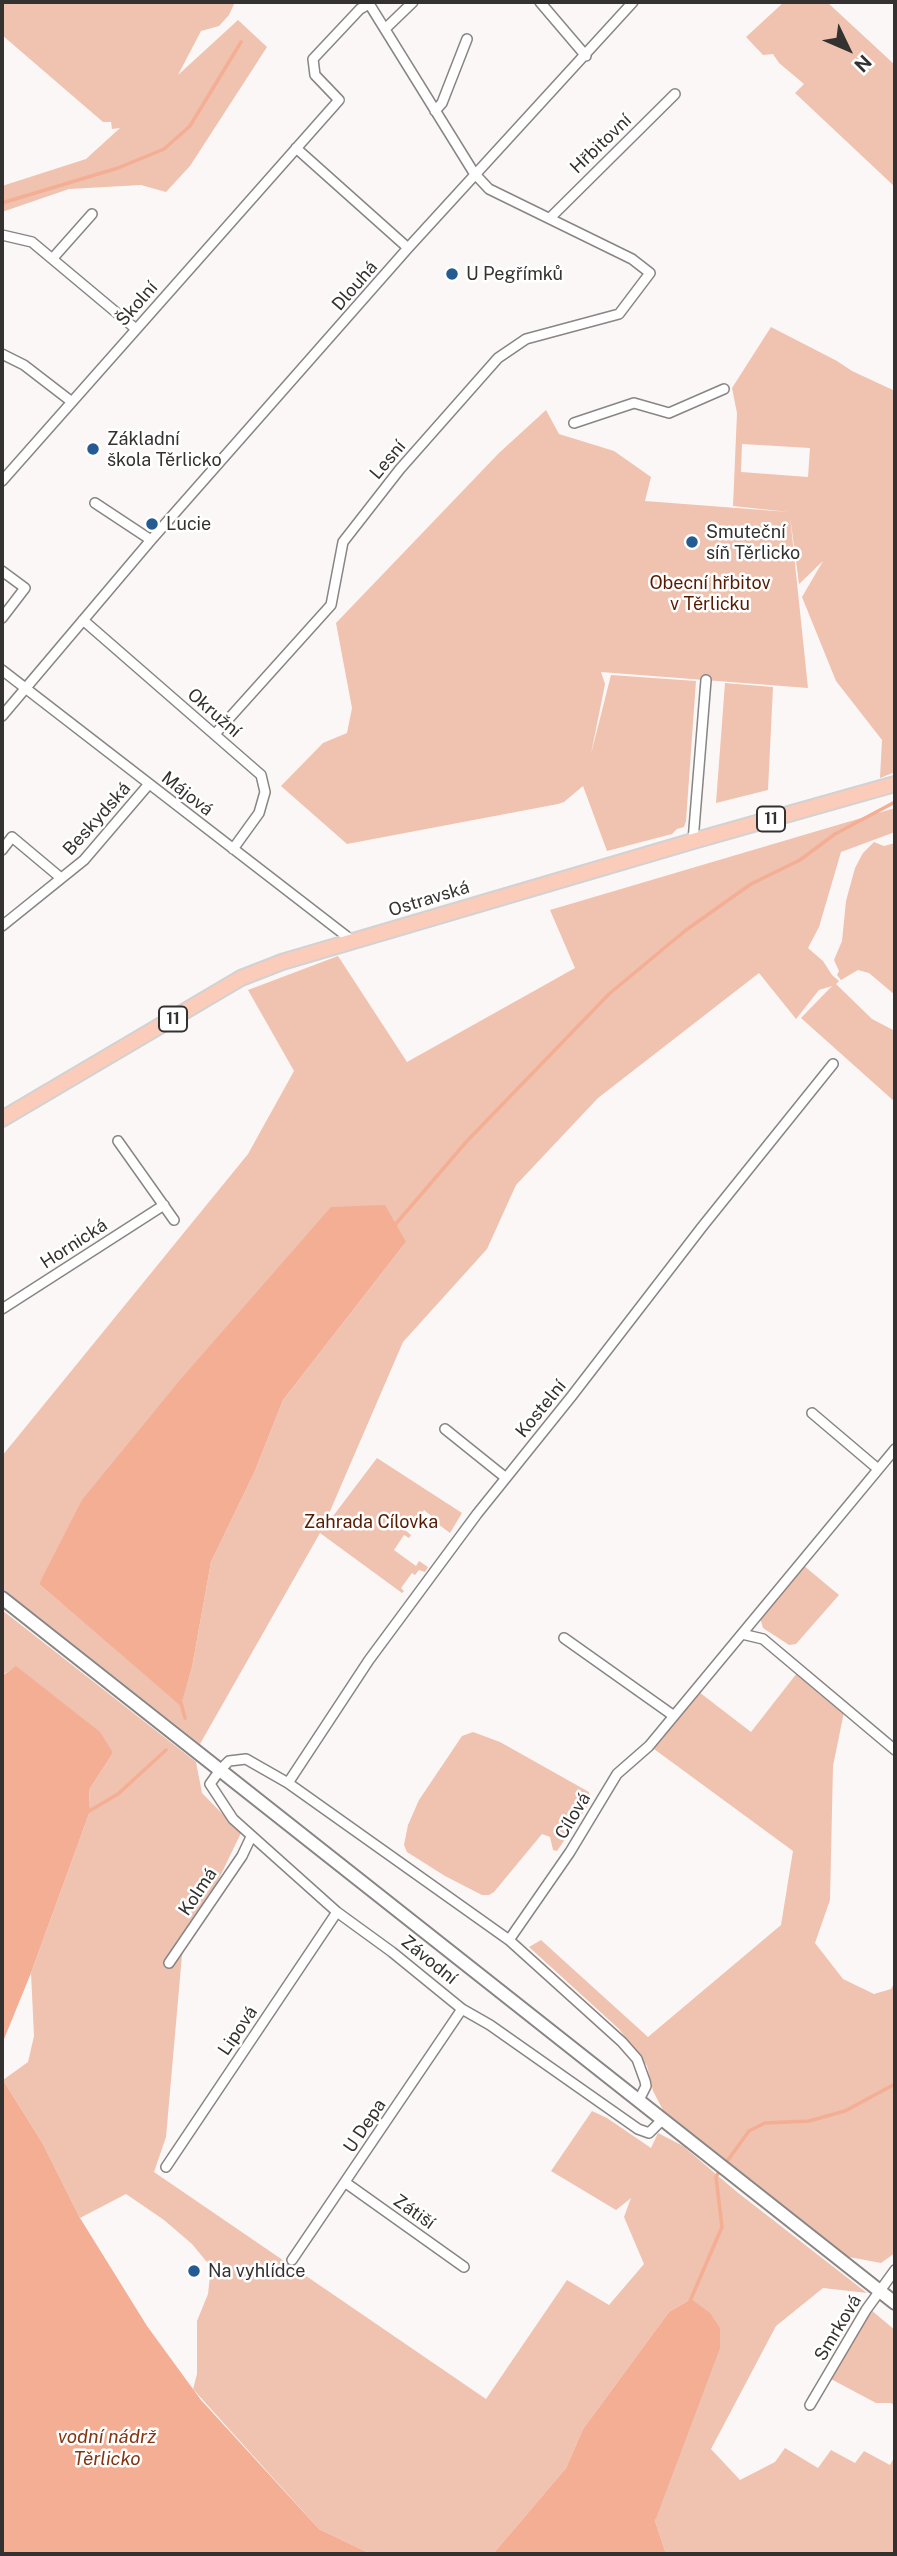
<!DOCTYPE html>
<meta charset="utf-8">
<style>
body{margin:0}
#map{position:relative;width:897px;height:2556px;overflow:hidden;background:#fbf7f6;font-family:"Public Sans",sans-serif}
canvas{display:block}
.frame{position:absolute;inset:0;border:4px solid #333231;pointer-events:none}
.north{position:absolute;left:813px;top:14px;width:70px;height:70px;-webkit-text-stroke:5px #fff;paint-order:stroke;rotate:134deg;font-size:19px;font-weight:700;line-height:28px;text-align:center;color:#333231}
.north::after{content:'';display:block;margin:auto;width:24px;height:32px;background:#333231;clip-path:polygon(50% 0,100% 100%,50% 72%,0 100%)}
</style>
<div id="map">
<canvas width="897" height="2556"></canvas>
<div class="frame"></div>
<div class="north">N</div>
</div>
<script>
const c = document.querySelector('canvas').getContext('2d');
c.lineJoin = 'round';
function fill(path, color) { c.fillStyle = color; c.fill(path, 'evenodd'); }
const poly = rows => new Path2D(rows.map(r => 'M' + r).join(''));
function stroke(path, color, width, dash) { c.strokeStyle = color; c.lineWidth = width; c.lineCap = dash ? 'butt' : 'round'; c.setLineDash(dash || []); c.stroke(path); }
function label(font, color, halo, rows, align = 'center') {
  c.font = font + ' "Public Sans",sans-serif'; c.lineWidth = 5; c.setLineDash([]); c.textBaseline = 'middle'; c.strokeStyle = halo; c.fillStyle = color; for (const [text, x, y, turn = 0] of rows) {
    c.save(); c.translate(x, y); c.rotate((+turn || 0) * Math.PI / 180); c.textAlign = isNaN(turn) ? turn : align; if (halo) c.strokeText(text, 0, 0); c.fillText(text, 0, 0); c.restore();
  }
}
const green = poly([
 [4,2,235,2,229,15,219,26,201,31,178,75,238,20,267,47,190,166,166,192,141,185,69,189,2,212,2,186,86,159,120,128,112,129,111,122,103,122,2,35,2,4],
 [784,2,827,2,895,65,895,187,795,93,804,84,779,63,773,54,763,55,746,37],
 [771,327,837,361,852,371,895,391,895,772,880,778,882,740,836,681,802,597,823,561,799,584,790,516,808,688,601,672,605,684,591,754,611,675,696,681,686,821,684,827,677,829,672,834,607,851,583,786,564,802,558,804,347,844,281,786,323,743,347,733,352,708,336,623,499,453,546,410,559,434,614,451,651,477,645,501,789,512,733,506,737,413,732,388],
 [742,444,810,448,808,477,741,472],
 [725,683,773,687,768,790,716,803],
 [895,808,895,832,841,852,819,927,808,948,823,961,832,975,839,981,836,984,872,1019,895,1031,895,1102,801,1018,832,986,819,990,796,1019,759,973,598,1098,516,1185,487,1249,403,1342,321,1532,377,1458,462,1513,450,1533,434,1521,435,1519,424,1510,422,1513,419,1512,409,1527,406,1525,404,1529,411,1535,409,1538,404,1535,394,1550,416,1566,419,1561,428,1567,425,1572,419,1570,415,1575,412,1573,401,1588,404,1591,402,1593,320,1533,200,1744,2,1588,2,1456,248,1154,294,1071,248,990,338,956,407,1062,575,968,550,910],
 [406,1242,283,1400,255,1471,211,1562,192,1667,181,1705,39,1584,55,1557],
 [874,842,884,846,895,843,895,995,869,973,858,970,841,980,837,975,839,971,834,960,842,941,846,901,855,868,863,853],
 [803,1565,839,1595,796,1644,789,1645,763,1628,760,1618],
 [2,1610,196,1762,202,1793,241,1833,182,1955,166,2137,154,2172,486,2399,567,2280,609,2305,644,2264,624,2217,631,2198,616,2210,551,2171,592,2111,607,2118,651,2148,658,2133,683,2146,737,2192,867,2293,823,2288,776,2326,711,2449,740,2480,775,2462,785,2448,818,2468,831,2450,855,2463,864,2451,890,2465,895,2456,895,2554,666,2554,655,2521,662,2496,691,2299,669,2312,583,2429,566,2468,493,2554,371,2554,319,2529,193,2389,197,2374,197,2321,208,2294,211,2267,192,2244,164,2220,126,2194,80,2218,43,2144,3,2080,28,2062,34,2036,31,1973,90,1811,89,1790,113,1753,16,1667,2,1675],
 [797,1673,844,1712,833,1766,830,1900,815,1943,843,1979,874,1994,891,1989,895,1982,895,2253,881,2263,849,2257,663,2110,653,2091,647,2066,619,2029,529,1947,541,1940,648,2037,781,1925,793,1851,654,1749,699,1692,751,1732],
 [473,1732,500,1742,589,1792,590,1798,589,1804,557,1851,553,1850,550,1837,542,1834,494,1892,489,1895,482,1895,445,1876,407,1852,404,1845,408,1825,419,1800,462,1736],
 [871,2310,895,2330,895,2406,891,2403,876,2403,831,2379,841,2355]
]);
const water = poly([
 [385,1205,406,1242,283,1400,255,1471,211,1562,192,1667,181,1706,39,1584,82,1500,180,1380,331,1207],
 [16,1666,100,1732,113,1753,89,1790,90,1811,31,1973,2,2044,2,1676],
 [2,2074,3,2080,43,2144,80,2218,147,2326,201,2400,319,2529,371,2554,2,2554],
 [691,2299,710,2313,720,2328,720,2348,655,2521,666,2554,493,2554,566,2468,583,2429,669,2312]
]);
const stream = poly([
 [2,203,118,168,164,149,190,126,241,42],
 [394,1226,467,1141,609,994,686,930,751,884,800,860,835,834,895,802],
 [181,1703,185,1718],
 [86,1813,118,1794,166,1750],
 [725,2164,749,2131,765,2123,809,2121,845,2111,895,2084],
 [690,2301,722,2227,716,2177,720,2170]
]);
const minor = poly([
 [540,2,586,56],
 [385,29,413,2],
 [435,111,442,103,467,39],
 [296,148,408,248],
 [551,217,675,94],
 [2,235,32,242,136,329],
 [53,258,92,214],
 [2,354,24,365,72,402],
 [574,423,634,403,669,413,724,389],
 [2,481,339,100,315,75,313,59,360,9,369,4],
 [95,503,151,540],
 [2,571,25,588,2,618],
 [83,620,261,775,265,792,259,813,233,849],
 [2,670,354,942],
 [2,716,151,540,408,248,633,2],
 [215,734,331,605,343,542,400,469,498,358,526,339,619,314,650,273,632,259,489,189,474,173,368,2],
 [693,841,706,680],
 [2,850,12,837,61,878],
 [2,926,84,860,149,784],
 [118,1141,174,1220],
 [2,1309,164,1205],
 [812,1413,878,1469],
 [445,1429,506,1478],
 [742,1634,763,1639,895,1750],
 [564,1638,674,1716],
 [288,1783,369,1660,477,1514,571,1397,702,1227,833,1064],
 [509,1940,570,1852,617,1774,649,1746,895,1449],
 [169,1963,242,1856,251,1837],
 [639,2100,646,2086,645,2081,637,2059,622,2042,509,1940,288,1783,246,1759,229,1761,220,1770,210,1784,233,1819,337,1912,392,1952,462,2009,490,2025,638,2129,649,2133,663,2119],
 [166,2167,337,1912],
 [346,2183,464,2267],
 [292,2260,462,2009],
 [810,2405,866,2310,895,2270]
]);
const secondary = poly([
 [2,1598,895,2303]
]);
const primary = poly([
 [2,1119,241,978,282,962,693,841,895,784]
]);
const markers = [
 [452,274,7,"#245b93"],
 [93,449,7,"#245b93"],
 [152,524,7,"#245b93"],
 [692,542,7,"#245b93"],
 [194,2271,7,"#245b93"]
];
const shields = [
 [771,819,28],
 [173,1019,28]
];
const shieldNames = [
 ["11",771,819],
 ["11",173,1019]
];
const streetNames = [
 ["Hřbitovní",601,144,-44],
 ["Dlouhá",355,286,-49],
 ["Školní",137,304,-49],
 ["Lesní",388,460,-50],
 ["Okružní",214,713,41],
 ["Májová",187,794,38],
 ["Beskydská",97,819,-48],
 ["Ostravská",429,899,-17],
 ["Hornická",74,1244,-33],
 ["Kostelní",541,1409,-51],
 ["Cílová",573,1816,-59],
 ["Kolmá",198,1892,-56],
 ["Závodní",429,1960,39],
 ["Lipová",238,2031,-56],
 ["U Depa",365,2126,-56],
 ["Zátiší",414,2212,35],
 ["Smrková",838,2328,-59]
];
const poiNames = [
 ["U Pegřímků",466,274],
 ["Základní",107,439],
 ["škola Těrlicko",107,460],
 ["Lucie",166,524],
 ["Smuteční",706,532],
 ["síň Těrlicko",706,553],
 ["Na vyhlídce",208,2271]
];
const parkNames = [
 ["Obecní hřbitov",710,583],
 ["v Těrlicku",710,604],
 ["Zahrada Cílovka",371,1522]
];
const waterNames = [
 ["vodní nádrž",107,2437],
 ["Těrlicko",107,2459]
];
fill(green, '#f0c2b0');
fill(water, '#f4ae94');
stroke(stream, '#f4ae94', 3.5);
stroke(minor, '#888584', 12);
stroke(secondary, '#888584', 16);
stroke(primary, '#d2d2d2', 18);
stroke(minor, '#fff', 9);
stroke(secondary, '#fff', 12);
stroke(primary, '#fbccba', 14);
for (const [x, y, r, color] of markers) { const dot = new Path2D(); dot.arc(x, y, r, 0, 2 * Math.PI); c.fillStyle = color; c.fill(dot); stroke(dot, '#fff', 2.5); }
for (const [x, y, w] of shields) { const box = new Path2D(); box.roundRect(x - w / 2, y - 12.5, w, 25, 5); c.fillStyle = '#fff'; c.fill(box); stroke(box, '#333231', 2); }
label('bold 16px', '#333231', null, shieldNames);
label('18px', '#333231', '#fff', streetNames);
label('18px', '#333231', '#fff', poiNames, 'left');
label('18px', '#571b00', '#fff', parkNames);
label('italic 19px', '#853511', '#fff', waterNames);
</script>
